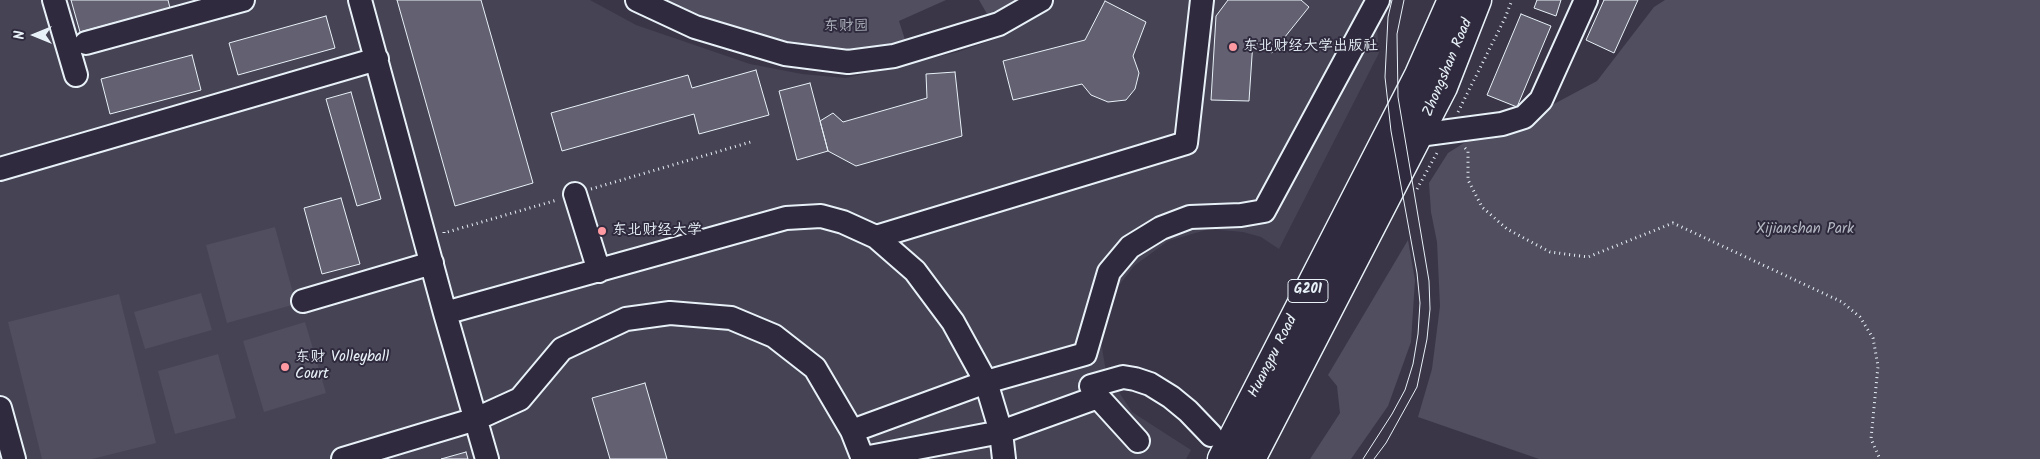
<!DOCTYPE html>
<meta charset="utf-8">
<style>
body{margin:0}
#map{position:relative;width:2040px;height:459px;overflow:hidden;background:#3a3648;font-family:Kalam,sans-serif}
canvas{display:block}
.north{position:absolute;left:10px;top:10px;width:50px;height:50px;-webkit-text-stroke:4px #2f2a3d;paint-order:stroke;rotate:270deg;font-size:14px;font-weight:700;line-height:20px;text-align:center;color:#e8f1f8}
.north::after{content:'';display:block;margin:auto;width:18px;height:22px;background:#e8f1f8;clip-path:polygon(50% 0,100% 100%,50% 72%,0 100%)}
</style>
<div id="map">
<canvas width="2040" height="459"></canvas>
<div class="north">N</div>
</div>
<script>
const c = document.querySelector('canvas').getContext('2d');
c.lineJoin = 'round';
function fill(path, color) { c.fillStyle = color; c.fill(path, 'evenodd'); }
const poly = rows => new Path2D(rows.map(r => 'M' + r).join(''));
function stroke(path, color, width, dash) { c.strokeStyle = color; c.lineWidth = width; c.lineCap = dash ? 'butt' : 'round'; c.setLineDash(dash || []); c.stroke(path); }
function label(font, color, halo, rows, align = 'center') {
  c.font = font + ' Kalam,"LXGW WenKai TC",sans-serif'; c.lineWidth = 4; c.setLineDash([]); c.textBaseline = 'middle'; c.strokeStyle = halo; c.fillStyle = color; for (const [text, x, y, turn = 0] of rows) {
    c.save(); c.translate(x, y); c.rotate((+turn || 0) * Math.PI / 180); c.textAlign = isNaN(turn) ? turn : align; if (halo) c.strokeText(text, 0, 0); c.fillText(text, 0, 0); c.restore();
  }
}
const built = poly([
 [0,0,590,0,636,25,750,64,802,74,846,78,958,52,1007,35,1052,0,1375,0,1379,53,1279,249,1261,237,1243,232,1209,229,1168,241,1134,266,1113,293,1100,335,1106,372,1132,412,1191,450,1186,459,0,459]
]);
const green = poly([
 [659,0,946,0,899,21,908,49,818,53,735,33],
 [979,0,1027,0,990,19],
 [1665,0,2040,0,2040,459,1539,459,1418,417,1432,369,1440,306,1437,242,1431,212,1429,183,1448,153,1472,138,1507,129,1597,81,1654,7],
 [275,227,296,304,227,323,206,245],
 [1408,240,1415,280,1411,342,1388,406,1351,459,1310,459,1340,413,1337,386,1328,375],
 [201,293,212,330,145,349,134,312],
 [119,294,156,443,92,459,42,459,8,322],
 [305,322,326,393,264,412,243,341],
 [218,354,236,418,175,434,158,371]
]);
const building = poly([
 [71,0,168,0,170,8,80,32,71,0],
 [397,0,481,0,533,183,455,206,397,0],
 [1228,0,1301,0,1309,7,1272,53,1253,41,1249,101,1211,100,1216,16,1228,0],
 [1537,0,1561,0,1556,16,1534,8,1537,0],
 [1604,0,1638,0,1614,53,1586,40,1604,0],
 [1105,1,1146,22,1133,56,1139,73,1135,89,1126,100,1108,102,1091,95,1082,84,1013,100,1003,61,1085,40,1105,1],
 [1521,14,1551,26,1517,107,1487,95,1521,14],
 [326,16,335,48,238,75,229,43,326,16],
 [192,55,201,90,110,114,101,79,192,55],
 [756,70,769,115,699,134,694,114,562,151,551,113,688,75,692,88,756,70],
 [955,72,962,136,856,166,828,151,820,121,833,113,843,122,927,98,926,74,955,72],
 [810,83,828,151,797,160,779,91,810,83],
 [351,92,381,199,357,206,326,99,351,92],
 [341,198,360,264,322,274,304,208,341,198],
 [645,383,667,459,610,459,592,398,645,383],
 [466,452,468,459,441,459,466,452]
]);
const path = poly([
 [1458,112,1505,18,1512,0],
 [1465,148,1468,151,1468,180,1482,207,1507,229,1550,252,1588,257,1673,223,1842,302,1860,317,1873,338,1878,366,1871,439,1880,459],
 [591,189,754,141],
 [1417,189,1438,151],
 [444,232,444,233,557,200]
]);
const minor = poly([
 [54,0,76,75],
 [360,0,445,313,487,459],
 [637,0,695,27,785,54,848,62,894,56,999,24,1041,0],
 [86,43,243,0],
 [1419,135,1502,124,1524,117,1541,100,1586,0],
 [0,169,377,59],
 [575,194,599,271],
 [876,237,1186,143,1202,0],
 [303,301,432,263],
 [445,313,786,218,821,216,843,222,876,237,915,271,953,322,986,382,1001,432,1004,459],
 [1091,386,1123,377,1135,379,1150,384,1171,397,1188,411,1211,435],
 [0,408,14,459],
 [852,431,986,382,1085,354,1109,272,1130,247,1161,228,1190,217,1241,215,1264,211,1378,0],
 [864,458,1001,432,1098,397,1138,441],
 [343,459,476,419,520,399,562,349,626,319,670,313,731,318,774,336,815,368,852,431,863,459]
]);
const highway = poly([
 [1222,459,1419,75,1452,0],
 [1251,459,1443,87,1477,0]
]);
const tram = poly([
 [1363,459,1392,414,1405,390,1413,364,1418,334,1420,303,1417,273,1391,131,1385,77,1388,17,1392,0],
 [1374,459,1386,443,1417,387,1427,339,1430,309,1429,281,1398,97,1397,34,1404,0]
]);
const markers = [
 [1233,47,5,"#ff9aa2"],
 [602,231,5,"#ff9aa2"],
 [285,367,5,"#ff9aa2"]
];
const shields = [
 [1308,291,40]
];
const shieldNames = [
 ["G201",1308,291]
];
const parkNames = [
 ["东财园",846,27],
 ["Xijianshan Park",1805,230]
];
const poiNames = [
 ["东北财经大学出版社",1243,47],
 ["东北财经大学",612,231],
 ["东财 Volleyball",295,358],
 ["Court",295,375]
];
const streetNames = [
 ["Zhongshan Road",1449,68,-67],
 ["Huangpu Road",1274,357,-63]
];
fill(built, '#464354');
fill(green, '#504e5f');
fill(building, '#636171');
stroke(building, '#e8f1f8', 1);
stroke(minor, '#e8f1f8', 26);
stroke(highway, '#e8f1f8', 31);
stroke(path, '#e8f1f8', 3, [1, 4]);
stroke(minor, '#2f2a3d', 22);
stroke(highway, '#2f2a3d', 28);
stroke(tram, '#e8f1f8', 1);
for (const [x, y, r, color] of markers) { const dot = new Path2D(); dot.arc(x, y, r, 0, 2 * Math.PI); c.fillStyle = color; c.fill(dot); stroke(dot, '#2f2a3d', 2); }
for (const [x, y, w] of shields) { const box = new Path2D(); box.roundRect(x - w / 2, y - 11.5, w, 23, 4); c.fillStyle = '#2f2a3d'; c.fill(box); stroke(box, '#e8f1f8', 1); }
label('bold 14px', '#e8f1f8', null, shieldNames);
label('15px', '#b3b8c2', '#2f2a3d', parkNames);
label('15px', '#e8f1f8', '#2f2a3d', poiNames, 'left');
label('15px', '#e8f1f8', '#2f2a3d', streetNames);
</script>
